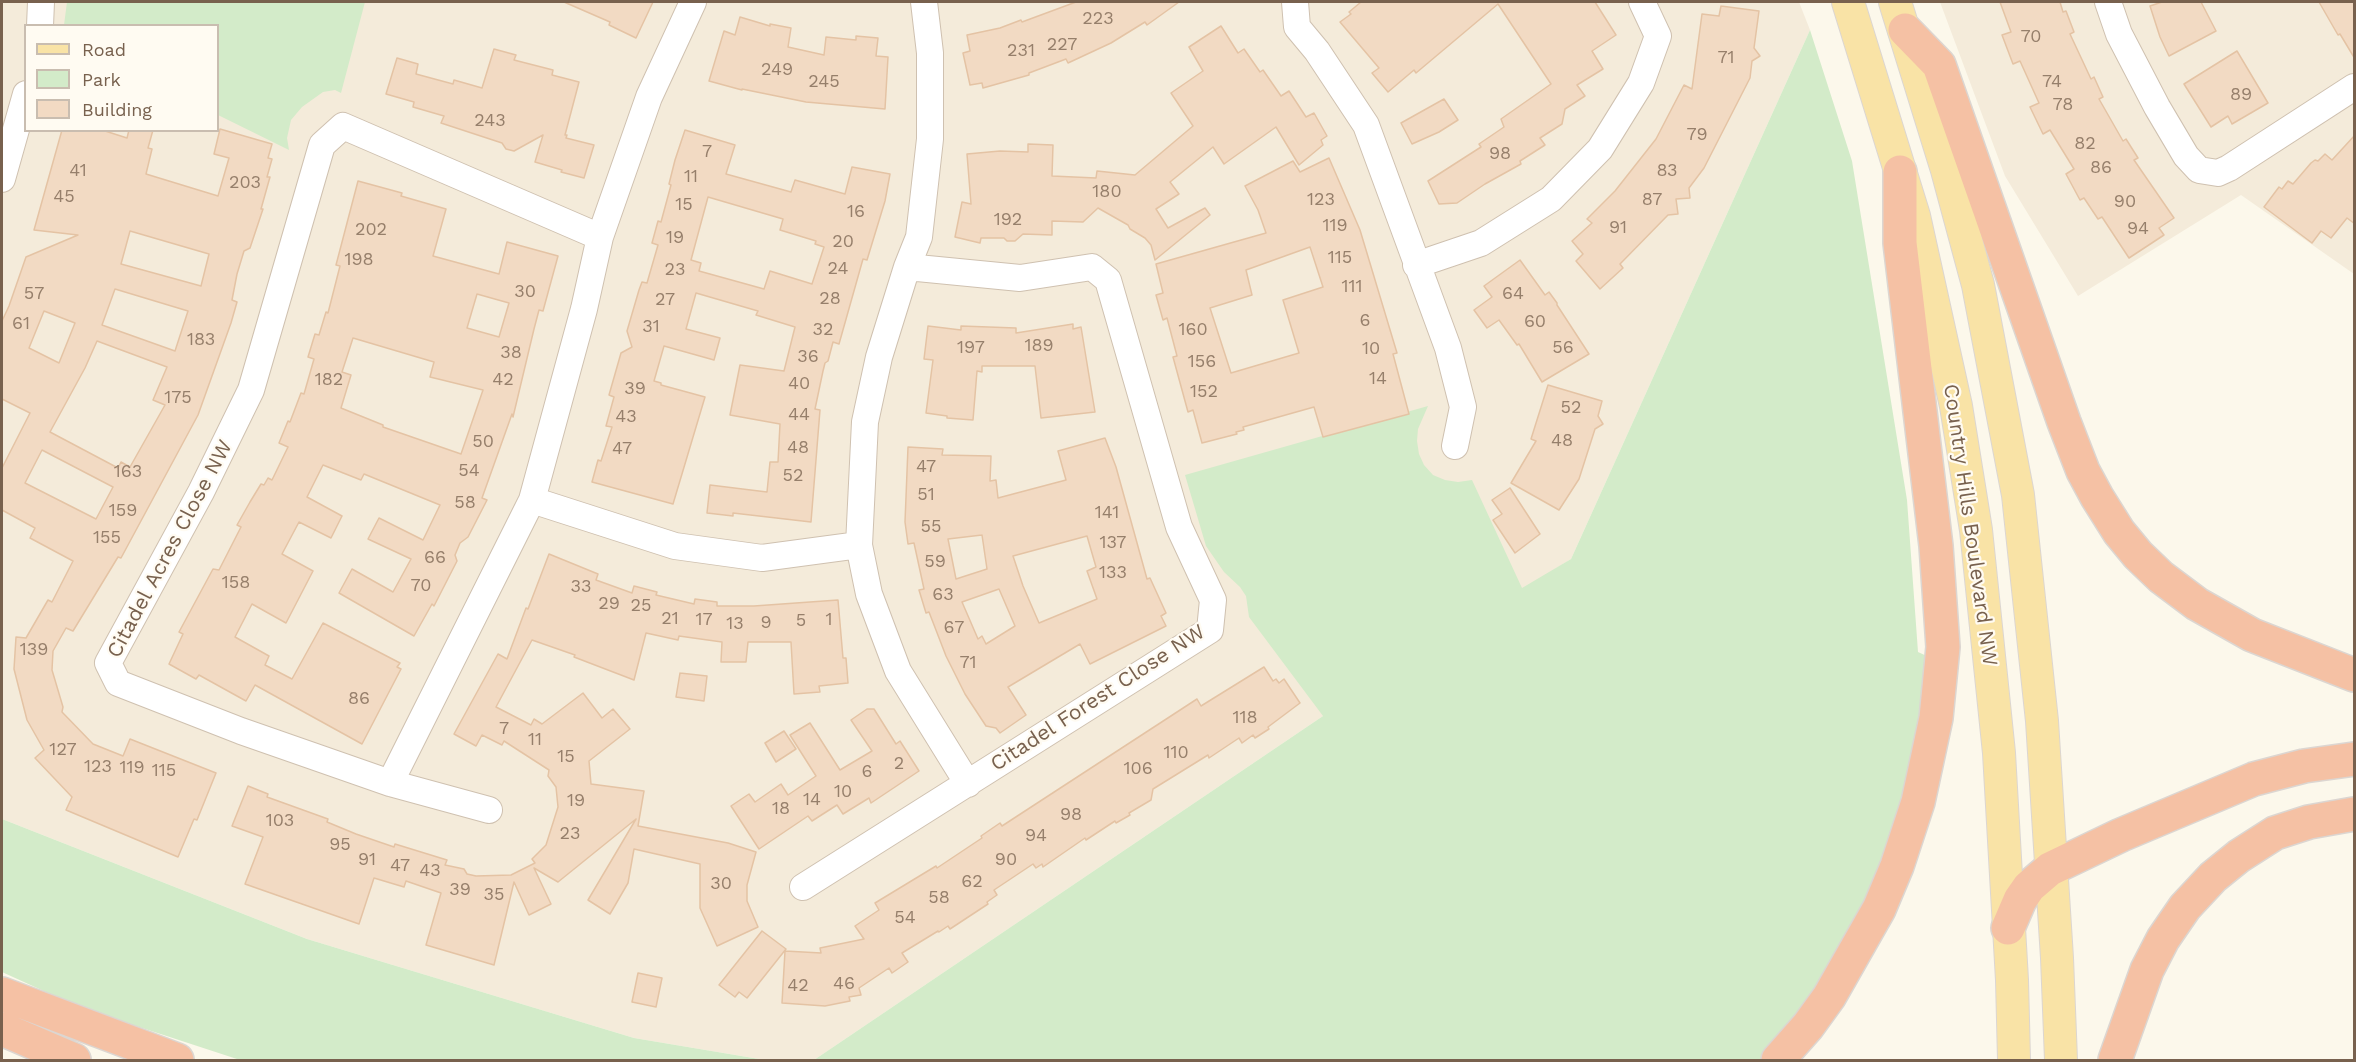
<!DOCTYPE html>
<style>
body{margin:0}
#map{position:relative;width:2356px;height:1062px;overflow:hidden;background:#fcf8eb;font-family:"Work Sans",sans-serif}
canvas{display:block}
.frame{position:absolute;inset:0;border:3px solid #78614e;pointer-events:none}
.legend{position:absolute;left:24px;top:24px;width:195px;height:108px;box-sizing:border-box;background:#fffbf2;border:2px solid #c9bdb0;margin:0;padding:8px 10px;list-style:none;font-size:18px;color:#78614e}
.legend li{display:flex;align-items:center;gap:12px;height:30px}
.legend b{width:30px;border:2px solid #c9bdb0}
</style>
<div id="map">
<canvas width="2356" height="1062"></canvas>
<div class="frame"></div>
<ul class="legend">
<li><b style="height:8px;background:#f9e3a6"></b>Road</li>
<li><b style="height:16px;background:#d3ebc9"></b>Park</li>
<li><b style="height:16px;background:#f2dac3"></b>Building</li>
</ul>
</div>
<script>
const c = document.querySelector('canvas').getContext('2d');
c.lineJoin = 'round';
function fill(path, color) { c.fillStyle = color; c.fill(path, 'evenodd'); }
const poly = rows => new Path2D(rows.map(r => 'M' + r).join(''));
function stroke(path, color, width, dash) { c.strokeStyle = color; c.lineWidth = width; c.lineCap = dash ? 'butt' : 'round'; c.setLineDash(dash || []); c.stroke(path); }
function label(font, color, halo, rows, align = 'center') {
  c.font = font + ' "Work Sans",sans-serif'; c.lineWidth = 4.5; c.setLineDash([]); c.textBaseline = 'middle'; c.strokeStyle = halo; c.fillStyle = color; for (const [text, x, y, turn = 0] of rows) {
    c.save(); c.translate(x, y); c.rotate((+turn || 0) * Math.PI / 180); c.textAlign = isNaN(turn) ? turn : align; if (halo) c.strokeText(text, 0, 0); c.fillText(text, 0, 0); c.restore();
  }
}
const residential = poly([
 [2,2,1799,2,1810,30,1571,559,1323,716,814,1060,765,1060,634,1038,307,939,2,819],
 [26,26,218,26,218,130,26,130],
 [1940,2,2354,2,2354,274,2241,195,2078,296,2005,176]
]);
const green = poly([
 [67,2,365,2,341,93,335,90,323,92,302,107,291,120,287,138,289,150,218,115,218,26,64,25],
 [1810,30,1852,161,1907,500,1918,652,1929,657,1916,778,1831,982,1764,1060,814,1060,1323,716,1249,617,1246,596,1240,587,1224,572,1206,546,1185,475,1428,406,1418,429,1417,441,1419,454,1424,465,1433,475,1445,480,1458,482,1472,480,1522,588,1571,559],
 [2,819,307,939,634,1038,765,1060,240,1060,81,1008,2,972]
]);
const building = poly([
 [564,2,653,2,636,38,609,25,610,22,564,2],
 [1076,2,1179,2,1147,25,1145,22,1111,43,1068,63,1066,59,1029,73,1029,75,983,88,982,83,970,85,963,53,970,51,967,35,1000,28,1021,20,1022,22,1076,2],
 [1361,2,1595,2,1616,35,1592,51,1603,69,1577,85,1585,96,1565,109,1562,124,1540,138,1545,145,1520,161,1521,164,1485,184,1457,203,1439,204,1428,181,1481,147,1479,144,1504,127,1501,119,1551,84,1498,4,1416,73,1414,70,1388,92,1372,73,1379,68,1340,22,1351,14,1349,12,1361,2],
 [2000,2,2060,2,2063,12,2066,11,2074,32,2070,34,2091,79,2094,77,2103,97,2099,99,2123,141,2126,139,2138,158,2134,160,2174,218,2159,228,2164,235,2129,258,2102,217,2098,219,2084,198,2080,200,2066,174,2074,169,2050,130,2043,134,2030,107,2039,103,2020,61,2013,64,2002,35,2011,32,2000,2],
 [2162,2,2201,2,2216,31,2169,56,2160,37,2150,6,2162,2],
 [2319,2,2355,2,2355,59,2340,34,2338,35,2319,2],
 [1721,6,1759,11,1754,48,1760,56,1752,61,1750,78,1704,168,1689,188,1690,198,1676,199,1678,214,1668,215,1620,264,1623,268,1600,289,1576,261,1583,254,1572,241,1592,223,1587,219,1615,191,1656,139,1684,85,1692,89,1702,14,1719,16,1721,6],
 [740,17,770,26,770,24,791,28,788,47,824,55,826,37,856,40,856,36,878,38,876,56,888,57,885,109,806,102,742,89,742,90,709,81,724,31,735,35,740,17],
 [1221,26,1238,53,1244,49,1260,72,1263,70,1281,96,1289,91,1306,117,1314,113,1327,136,1321,140,1323,145,1299,165,1276,127,1224,164,1213,147,1170,182,1179,194,1156,209,1168,228,1205,208,1210,215,1155,260,1151,245,1145,238,1130,229,1128,225,1098,208,1083,222,1052,221,1052,235,1023,234,1015,241,1007,241,1004,238,981,238,980,243,955,237,962,202,971,204,967,154,1000,151,1028,152,1028,144,1053,145,1052,176,1096,178,1097,171,1135,175,1193,126,1171,93,1203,71,1189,47,1221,26],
 [494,49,516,55,514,60,553,70,552,75,579,82,565,135,567,135,566,138,594,145,584,178,561,172,562,170,535,162,543,135,514,151,506,149,502,143,441,123,444,116,413,107,414,102,386,94,397,58,418,64,416,74,453,84,454,80,482,88,494,49],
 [2237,51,2268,103,2232,124,2228,116,2211,127,2184,84,2237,51],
 [1444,99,1458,120,1439,132,1412,144,1401,123,1444,99],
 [220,129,272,144,268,158,272,159,267,177,270,177,261,209,263,209,250,248,244,251,237,274,232,300,237,302,231,323,198,415,121,558,118,557,73,631,66,628,53,651,52,670,63,707,62,712,93,744,123,756,130,739,216,773,197,820,194,819,178,857,66,810,72,797,35,758,44,750,27,720,14,669,16,637,26,638,48,600,52,602,73,561,30,538,35,528,2,510,2,468,30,413,2,399,2,321,9,306,26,257,78,235,34,230,62,130,102,130,127,138,129,130,153,130,148,148,152,149,146,174,218,196,229,158,214,154,220,129],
 [130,231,209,254,201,286,121,264,130,231],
 [115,289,188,311,175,351,102,325,115,289],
 [44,311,75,323,59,363,29,348,44,311],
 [97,341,167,367,153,400,165,405,130,467,121,462,118,468,50,432,85,368,97,341],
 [42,450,113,487,96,519,25,483,42,450],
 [685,130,735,145,726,174,791,192,795,180,845,194,852,167,890,174,885,201,867,260,863,259,839,344,833,342,828,361,825,363,823,371,815,409,820,410,811,522,733,513,733,516,707,513,710,485,767,492,770,462,778,462,780,424,730,415,740,365,784,371,795,327,756,315,758,311,696,293,686,329,720,338,714,360,664,346,654,381,661,383,661,385,705,397,673,504,592,482,598,460,601,461,612,427,606,426,614,397,609,395,621,353,632,347,627,331,639,290,642,282,647,283,658,245,652,243,658,221,661,222,671,185,669,184,675,160,685,130],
 [708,197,783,219,780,230,816,241,815,244,824,247,812,284,770,271,764,289,699,271,701,263,691,260,708,197],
 [2355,135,2355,224,2347,218,2331,238,2321,231,2312,243,2264,207,2279,187,2282,189,2288,181,2293,184,2311,163,2315,160,2318,161,2325,154,2332,160,2355,135],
 [1329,158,1360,230,1397,353,1393,354,1409,414,1323,437,1314,407,1243,427,1244,430,1236,432,1237,434,1202,443,1193,410,1188,412,1173,357,1177,356,1167,318,1163,320,1156,295,1163,293,1156,264,1266,233,1258,210,1245,186,1293,161,1300,172,1329,158],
 [1310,247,1323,287,1283,300,1299,353,1231,373,1210,308,1252,295,1246,270,1310,247],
 [358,181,402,193,401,196,446,209,433,256,499,274,507,242,558,256,543,311,539,310,534,329,513,417,512,414,482,498,487,500,468,537,460,543,455,555,457,561,434,606,432,604,414,636,339,593,352,569,393,592,411,559,368,539,379,518,423,540,440,505,364,474,361,480,323,465,307,497,342,516,331,538,299,522,282,554,313,571,286,623,252,604,235,637,269,656,265,665,292,679,323,623,400,663,397,667,401,669,362,744,255,685,246,701,199,675,196,679,169,664,183,634,179,632,213,569,219,570,241,527,237,525,250,502,261,484,264,485,268,478,272,480,288,447,279,443,288,421,290,422,301,393,304,394,314,359,308,357,315,334,319,335,326,312,328,313,340,266,336,265,358,181],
 [477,294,509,303,499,337,467,328,477,294],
 [353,338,434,362,430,377,483,390,461,454,383,427,383,425,341,408,351,375,342,372,353,338],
 [1520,260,1545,295,1549,292,1557,303,1557,305,1589,354,1542,382,1519,344,1517,345,1499,320,1487,328,1474,310,1492,297,1484,286,1520,260],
 [1073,324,1073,329,1081,327,1095,412,1041,418,1035,366,982,366,982,372,977,371,973,420,947,418,947,416,926,413,933,360,924,359,928,326,961,330,961,326,1016,328,1016,333,1073,324],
 [1548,385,1602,401,1598,416,1603,424,1595,429,1579,479,1559,510,1511,483,1536,441,1531,439,1548,385],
 [1105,438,1116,467,1147,579,1150,578,1166,613,1161,616,1166,626,1090,664,1080,644,1008,687,1026,715,1000,733,996,728,986,726,965,694,946,656,929,612,926,613,919,590,924,589,914,543,908,544,905,522,908,447,943,449,942,455,991,456,990,481,996,480,998,498,1066,480,1058,451,1105,438],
 [982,535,987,569,956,579,948,539,982,535],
 [1087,536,1096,567,1087,571,1097,599,1039,623,1023,586,1013,556,1087,536],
 [999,589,1015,626,986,644,982,636,978,639,962,602,999,589],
 [1510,488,1540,534,1515,553,1493,520,1502,514,1492,500,1510,488],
 [549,554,598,574,596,580,632,593,634,586,657,592,656,595,694,604,695,599,717,602,717,606,754,606,838,600,843,658,846,658,848,683,819,686,820,692,794,694,791,642,748,642,746,662,721,662,722,642,679,636,678,640,646,633,634,680,574,657,575,655,532,640,496,707,531,725,534,719,542,724,583,693,602,718,613,709,630,729,589,761,591,784,644,791,638,826,728,843,756,852,747,885,747,901,758,927,717,946,700,908,700,864,634,849,628,883,610,914,588,900,636,819,558,882,534,868,551,904,529,915,514,882,494,965,426,945,441,893,406,881,404,887,374,878,359,924,245,884,263,837,232,826,248,786,268,794,267,797,328,819,327,822,356,834,394,847,395,844,447,860,445,865,464,869,467,874,476,876,511,875,535,863,532,859,546,845,558,807,556,787,548,776,549,770,504,741,502,745,482,735,476,746,454,734,498,654,507,659,526,608,528,609,549,554],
 [1264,667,1273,681,1276,679,1279,683,1284,679,1300,703,1268,727,1269,729,1255,738,1253,735,1242,743,1239,738,1209,758,1208,755,1153,789,1151,800,1129,813,1130,815,1116,823,1115,821,1086,840,1085,838,1043,867,1042,864,1036,868,1033,864,994,890,997,895,987,902,988,904,950,929,948,926,939,932,938,931,902,953,908,962,892,973,889,968,859,988,861,995,849,997,850,1001,825,1006,782,1003,785,951,821,953,820,948,864,939,855,926,879,910,875,903,936,866,937,868,982,838,981,836,1000,823,1002,826,1197,699,1201,706,1264,667],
 [680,673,707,676,704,701,676,697,680,673],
 [867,709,874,709,896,744,900,741,919,771,871,803,869,798,843,814,837,805,812,821,808,816,759,849,731,806,749,794,755,802,781,784,788,795,816,776,790,735,810,723,840,770,872,751,851,720,867,709],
 [784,731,796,749,776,762,765,743,784,731],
 [762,931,786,949,747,998,739,992,735,997,719,985,762,931],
 [638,973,662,978,656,1007,632,1002,638,973]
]);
const minor = poly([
 [924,2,930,53,930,139,919,237,907,267,879,357,865,422,859,545,869,594,898,671,968,784],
 [1295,2,1297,27,1317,51,1366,125,1448,348,1463,407,1455,446],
 [2108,2,2119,34,2157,107,2186,156,2199,170,2218,173,2229,168,2354,87],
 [40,26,41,2],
 [2,179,26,94],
 [1416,265,1481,243,1551,199,1600,149,1641,83,1658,36,1642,2],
 [532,500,675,546,762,558,859,545],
 [390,783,532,500,584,309,600,237,649,97,693,2],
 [489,810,390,783,241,731,118,683,108,663,201,492,251,390,322,145,343,126,600,237],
 [803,887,1210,630,1213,600,1179,527,1108,280,1092,267,1020,278,907,267]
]);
const major = poly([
 [1848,2,1914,216,1956,406,1976,530,1999,753,2012,980,2014,1060],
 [1895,2,1947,170,1978,285,2018,495,2042,721,2057,958,2061,1060]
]);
const highway = poly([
 [1905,30,1939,65,2064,422,2083,471,2097,497,2119,532,2138,555,2161,577,2197,604,2252,635,2354,675],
 [2008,928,2020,900,2029,887,2050,869,2121,835,2254,779,2304,766,2354,759],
 [2,994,177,1060],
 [2,1029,74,1060],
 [1778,1060,1808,1026,1829,997,1879,909,1897,866,1918,802,1936,718,1943,647,1936,546,1900,243,1900,172],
 [2115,1060,2147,970,2163,939,2185,907,2213,877,2239,856,2275,833,2309,822,2354,814]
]);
const numberNames = [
 ["223",1098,19],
 ["70",2031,37],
 ["227",1062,45],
 ["231",1021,51],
 ["71",1726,58],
 ["249",777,70],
 ["245",824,82],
 ["74",2052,82],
 ["89",2241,95],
 ["78",2063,105],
 ["243",490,121],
 ["79",1697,135],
 ["82",2085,144],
 ["7",707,152],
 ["98",1500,154],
 ["86",2101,168],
 ["41",78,171],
 ["83",1667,171],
 ["11",691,177],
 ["203",245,183],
 ["180",1107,192],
 ["45",64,197],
 ["123",1321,200],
 ["87",1652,200],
 ["90",2125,202],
 ["15",684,205],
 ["16",856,212],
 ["192",1008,220],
 ["119",1335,226],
 ["91",1618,228],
 ["94",2138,229],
 ["202",371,230],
 ["19",675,238],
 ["20",843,242],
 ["115",1340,258],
 ["198",359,260],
 ["24",838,269],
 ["23",675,270],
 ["111",1352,287],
 ["30",525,292],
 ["57",34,294],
 ["64",1513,294],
 ["28",830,299],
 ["27",665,300],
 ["6",1365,321],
 ["60",1535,322],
 ["61",21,324],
 ["31",651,327],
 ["32",823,330],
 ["160",1193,330],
 ["183",201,340],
 ["189",1039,346],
 ["197",971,348],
 ["56",1563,348],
 ["10",1371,349],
 ["38",511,353],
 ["36",808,357],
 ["156",1202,362],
 ["14",1378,379],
 ["182",329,380],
 ["42",503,380],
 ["40",799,384],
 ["39",635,389],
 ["152",1204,392],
 ["175",178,398],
 ["52",1571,408],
 ["44",799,415],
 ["43",626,417],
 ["48",1562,441],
 ["50",483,442],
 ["48",798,448],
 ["47",622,449],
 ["47",926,467],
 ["54",469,471],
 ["163",128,472],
 ["52",793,476],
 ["51",926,495],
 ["58",465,503],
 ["159",123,511],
 ["141",1107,513],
 ["55",931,527],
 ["155",107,538],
 ["137",1113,543],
 ["66",435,558],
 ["59",935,562],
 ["133",1113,573],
 ["158",236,583],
 ["70",421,586],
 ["33",581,587],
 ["63",943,595],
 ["29",609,604],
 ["25",641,606],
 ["21",670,619],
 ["17",704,620],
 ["1",829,620],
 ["5",801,621],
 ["9",766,623],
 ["13",735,624],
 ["67",954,628],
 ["139",34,650],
 ["71",968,663],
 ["86",359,699],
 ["118",1245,718],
 ["7",504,729],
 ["11",535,740],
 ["127",63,750],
 ["110",1176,753],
 ["15",566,757],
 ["2",899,764],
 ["123",98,767],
 ["119",132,768],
 ["106",1138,769],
 ["115",164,771],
 ["6",867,772],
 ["10",843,792],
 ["14",812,800],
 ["19",576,801],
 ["18",781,809],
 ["98",1071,815],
 ["103",280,821],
 ["23",570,834],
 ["94",1036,836],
 ["95",340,845],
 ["91",367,860],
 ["90",1006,860],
 ["47",400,866],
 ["43",430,871],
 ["62",972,882],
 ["30",721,884],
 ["39",460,890],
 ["35",494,895],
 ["58",939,898],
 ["54",905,918],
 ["46",844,984],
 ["42",798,986]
];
const streetNames = [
 ["Country Hills Boulevard NW",1970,525,82],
 ["Citadel Acres Close NW",170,549,-62],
 ["Citadel Forest Close NW",1098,698,-33]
];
fill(residential, '#f4ebda');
fill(green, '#d3ebc9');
fill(building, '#f2dac3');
stroke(building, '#e4c3a4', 1.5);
stroke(minor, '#cfc1b0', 28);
stroke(major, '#dcd6d1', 34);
stroke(highway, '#dcd6d1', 36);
stroke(minor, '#fff', 26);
stroke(major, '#f9e3a6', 32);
stroke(highway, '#f5c1a4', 33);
label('18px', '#967f6b', null, numberNames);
label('21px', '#78614e', '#fffbf2', streetNames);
</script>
